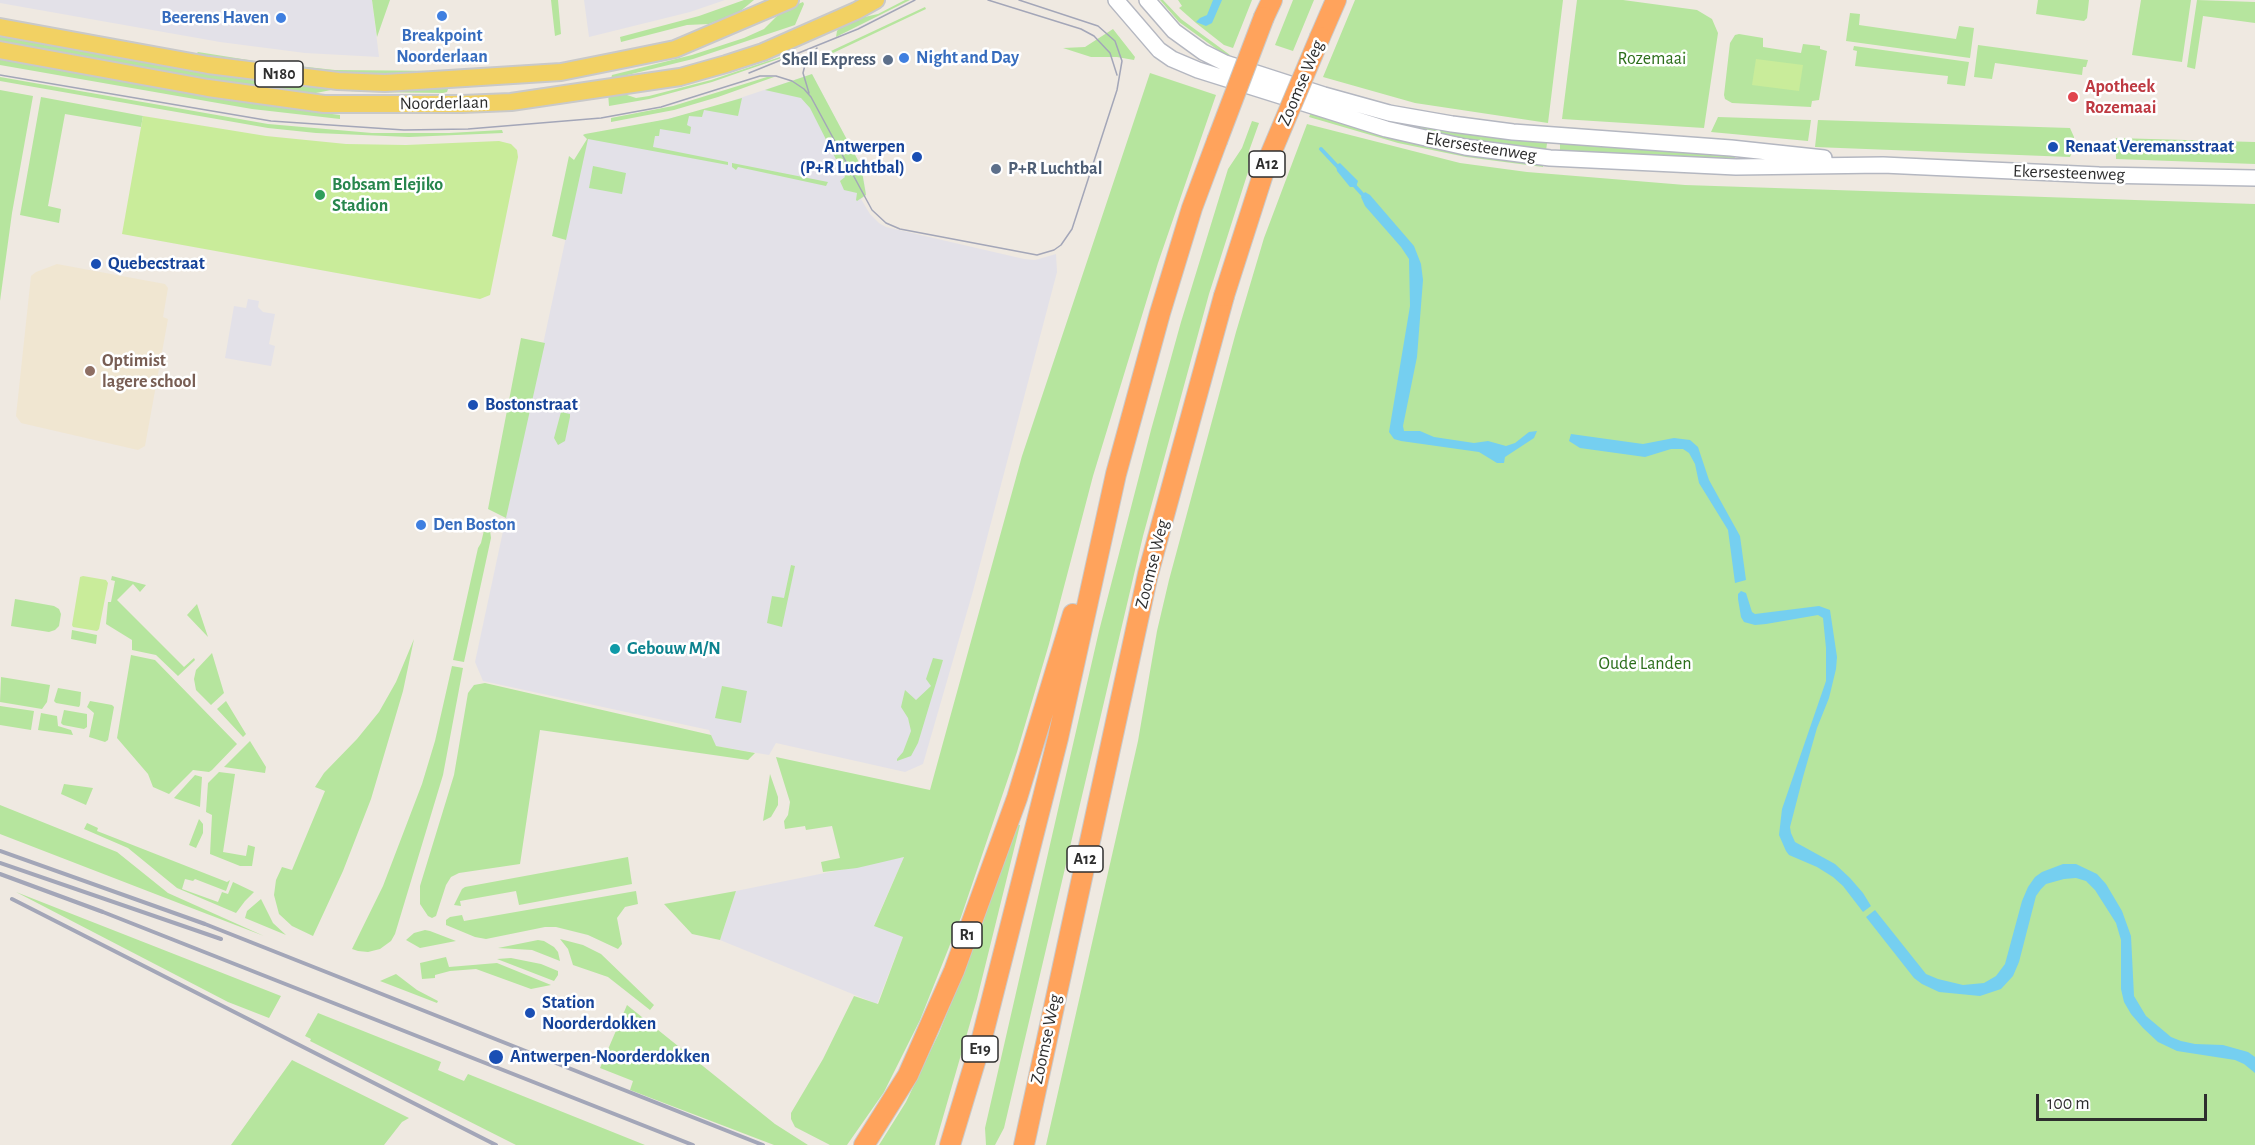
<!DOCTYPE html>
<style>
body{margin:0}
#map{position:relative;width:2255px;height:1145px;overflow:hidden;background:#efe9e1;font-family:"Alegreya Sans",sans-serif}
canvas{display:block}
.scale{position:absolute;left:2036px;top:1094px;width:171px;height:27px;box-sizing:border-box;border:3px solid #2e2e2e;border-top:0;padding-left:8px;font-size:18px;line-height:21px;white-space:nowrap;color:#2e2e2e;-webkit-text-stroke:4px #fff;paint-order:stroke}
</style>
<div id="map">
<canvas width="2255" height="1145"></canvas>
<div class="scale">100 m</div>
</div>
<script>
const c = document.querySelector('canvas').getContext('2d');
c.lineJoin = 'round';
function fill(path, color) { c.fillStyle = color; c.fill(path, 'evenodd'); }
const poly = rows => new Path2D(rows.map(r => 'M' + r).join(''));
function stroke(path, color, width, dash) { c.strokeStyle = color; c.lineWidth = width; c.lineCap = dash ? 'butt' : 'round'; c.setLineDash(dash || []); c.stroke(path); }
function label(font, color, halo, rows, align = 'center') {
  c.font = font + ' "Alegreya Sans",sans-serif'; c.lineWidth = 5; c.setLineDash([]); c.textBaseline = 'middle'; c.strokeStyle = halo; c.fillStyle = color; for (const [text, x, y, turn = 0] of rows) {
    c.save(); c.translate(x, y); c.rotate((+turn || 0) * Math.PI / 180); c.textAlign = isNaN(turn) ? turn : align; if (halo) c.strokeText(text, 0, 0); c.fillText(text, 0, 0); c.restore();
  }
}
const industrial = poly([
 [0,0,372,0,379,57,305,53,220,42,0,3],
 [584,0,725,0,690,12,589,37],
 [812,74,861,166,866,192,865,196,861,199,870,214,879,223,886,227,1024,259,1035,260,1056,254,1057,272,973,591,923,764,905,772,776,743,769,755,715,746,709,730,483,681,475,662,587,139,583,135,645,124,704,110],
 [248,299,259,301,258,307,263,312,275,314,269,344,275,346,271,366,225,358,234,306,246,308],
 [904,857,874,925,903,937,877,1004,720,940,736,891]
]);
const education = poly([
 [57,264,165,284,168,288,163,317,168,319,145,446,138,450,21,423,16,416,31,276,36,272]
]);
const green = poly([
 [372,0,390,0,377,37],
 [551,0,558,0,561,34,555,36],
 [744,0,754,0,738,13,709,24,687,25,621,42,620,37,699,16],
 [905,0,910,0,836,37,837,31,841,26,860,18,878,14],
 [1160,0,1163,0,1181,19,1230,55,1229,58,1179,22],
 [1178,0,1252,0,1233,48,1224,45,1196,23,1179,8,1182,6],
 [1293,0,1314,0,1293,51,1275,45],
 [1355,0,1563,0,1548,123,1415,103,1323,77],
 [1577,0,1623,0,1697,10,1712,19,1718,33,1704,128,1562,119],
 [2038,0,2089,0,2087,18,2084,21,2036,14],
 [2141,0,2191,0,2182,62,2132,55],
 [2197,0,2255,2,2255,23,2203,16,2195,69,2187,67],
 [803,2,804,4,795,25,693,59,611,79,612,75,692,55,744,38,764,29,783,10],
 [925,7,926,9,833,53,831,51],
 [1850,13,1860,14,1859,25,1956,39,1959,26,1974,28,1970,58,1846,41],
 [1113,29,1135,57,1134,60,1117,57,1091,57,1063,48,1085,47],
 [0,33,447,87,448,89,447,92,443,93,368,92,331,90,311,94,248,86,0,42],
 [1739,34,1763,38,1763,47,1801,53,1803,44,1820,46,1820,49,1827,51,1819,100,1812,101,1811,107,1732,103,1725,99,1724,95,1730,43,1735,35],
 [1978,45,2088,60,2086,67,2083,67,2082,75,1995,63,1992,79,1974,77],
 [1854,46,1969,62,1965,86,1947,84,1948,76,1855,66,1857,51,1853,50],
 [198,52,261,62,335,70,444,71,443,73,403,74,335,72,261,66,195,55],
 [0,56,312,108,324,113,340,115,340,119,252,109,0,65],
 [783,56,787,56,712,82,649,99,609,106,608,93,621,93,636,98,649,96,711,80],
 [1150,73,1216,95,1158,263,1093,476,1049,644,1017,752,961,917,920,1020,884,1092,847,1145,830,1145,795,1127,791,1119,791,1113,823,1059,854,996,878,1004,903,937,874,926,904,857,857,868,823,872,821,862,840,858,832,826,806,830,805,826,785,829,784,821,788,815,790,802,776,757,930,790,1022,456],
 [812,74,861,166,866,195,857,201,856,200,857,193,844,190,840,181,845,177,810,108,801,98,765,90],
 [0,77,268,124,372,133,449,133,502,130,503,133,409,137,316,133,268,128,0,81],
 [767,77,774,77,718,97,674,110,611,122,611,118,673,106],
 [0,90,33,96,12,213,0,301],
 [41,97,143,116,141,127,65,114,48,206,61,209,59,223,20,215],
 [742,98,738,116,704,110,702,117,689,116,687,125,691,127,690,134,660,129,659,136,655,136,653,147,728,162,728,165,588,139,566,240,552,236,569,156,574,160,587,139,583,135,585,134,668,119],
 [1342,107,1473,134,1547,143,1546,151,1436,135,1342,109],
 [1311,113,1378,134,1428,147,1466,155,1543,165,1543,167,1466,157,1398,143,1309,117],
 [1718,117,1811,120,1808,141,1711,132],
 [1818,120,2070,128,2074,137,2074,148,2070,157,1815,147],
 [1252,121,1259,123,1249,151,1248,172,1209,294,1143,536,1004,1128,995,1145,986,1145,985,1128,1099,631,1151,430,1181,322,1228,169,1242,148],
 [1307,124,1460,163,1527,172,1685,185,2255,204,2255,1145,1046,1145,1138,741,1157,631,1169,580,1236,332,1264,238],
 [2116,138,2255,142,2255,164,2116,159],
 [1560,143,1689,151,1735,157,1734,160,1560,152],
 [732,163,828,182,826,186,738,167,736,170,732,167],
 [593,166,626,173,622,194,589,188],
 [521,338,545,343,506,518,488,509],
 [561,412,570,414,570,417,565,441,558,445,554,438],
 [485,526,490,530,491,538,464,662,453,660,478,548,481,543],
 [791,565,795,566,782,627,767,623,772,596,784,598],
 [112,576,146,585,140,592,133,584,117,600,184,667,194,658,195,660,178,676,156,655,132,650,132,640,106,624,108,602,111,602,115,581,111,580],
 [15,599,54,606,59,609,61,614,59,626,55,630,49,632,11,626],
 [197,604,208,637,187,615],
 [72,630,97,635,96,644,71,639],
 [414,639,403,691,371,799,343,871,313,936,292,926,279,914,274,895,276,880,282,867,292,870,325,791,315,787,324,773,357,739,379,712,396,682],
 [212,653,224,693,211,705,196,690,194,679,196,670],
 [131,655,155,660,237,744,212,770,209,772,193,770,169,794,153,787,148,774,117,738],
 [933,658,943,660,918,743,911,756,897,761,897,759,903,752,911,731,908,718,901,707,905,690,916,700,931,686,926,679],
 [452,666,463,668,443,775,395,934,391,941,380,949,368,952,358,951,352,949,383,886,422,784,435,741],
 [1,677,50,685,47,702,42,709,0,702],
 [485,683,711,735,716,746,755,753,748,760,540,730,520,864,459,873,451,877,446,885,436,916,432,918,428,916,420,904,420,886,454,775,468,693,474,685],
 [722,686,747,691,741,723,715,718],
 [58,688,81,692,80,705,79,707,56,703,54,701],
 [90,701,112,705,114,707,108,740,105,742,89,737,94,713,87,707],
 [226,701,246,734,243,737,217,709],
 [0,706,34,711,31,730,0,725],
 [64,710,87,714,87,727,84,729,63,725,61,723],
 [41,713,57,716,58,726,71,730,73,735,38,730],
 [250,741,266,767,265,773,224,767],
 [219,772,235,774,223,852,246,856,248,845,255,847,252,866,240,866,210,854,212,815,206,812,208,783],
 [770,774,778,797,778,805,771,817,763,821],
 [195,775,202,777,200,807,174,798],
 [64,784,93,788,86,805,61,794],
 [0,805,117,852,168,893,264,936,0,834],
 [199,819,203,824,203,833,196,848,189,845],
 [87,823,98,828,97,831,227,882,230,880,226,891,195,879,193,881,185,879,182,889,218,902,222,892,228,894,233,882,254,892,245,901,236,913,177,888,128,848,84,829],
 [1017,825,1020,825,977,999,935,1145,879,1145,906,1102,939,1033,979,933],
 [628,857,632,884,519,905,516,891,460,901,461,906,454,905,462,889,465,887],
 [636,891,638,904,625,907,617,918,622,944,618,949,588,935,556,927,545,927,486,939,475,937,446,925,446,920,450,917,462,915,464,921],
 [736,891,720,940,692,934,664,904],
 [16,892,281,996,269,1018,228,1002],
 [261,899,273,923,286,935,245,918,247,911],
 [425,930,430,931,456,941,420,948,406,940,414,933],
 [560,939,583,945,601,954,654,1005,650,1010,608,977,573,965,568,949],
 [538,940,544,941,554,947,558,952,560,961,532,950,498,948],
 [446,957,449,967,497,963,551,985,531,989,476,969,450,971,435,975,435,978,422,979,420,963],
 [511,958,541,964,558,971,558,975,554,981,497,959],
 [396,974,417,990,438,1001,437,1003,380,981],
 [627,1005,775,1124,808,1145,774,1145,630,1090,633,1081,600,1068],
 [318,1013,441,1062,438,1070,464,1081,468,1074,645,1145,516,1145,310,1041,311,1039,305,1036],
 [292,1060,298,1063,409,1118,402,1122,384,1145,231,1145]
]);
const pitch = poly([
 [1756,59,1803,65,1799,91,1752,85],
 [143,116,266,136,346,144,406,145,499,141,511,144,517,150,518,157,490,295,480,299,469,297,122,234],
 [83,576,106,580,108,583,99,629,97,631,73,627,72,625,80,577]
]);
const water = poly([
 [1213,0,1222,0,1212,23,1206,26,1196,22,1200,18,1207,15],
 [1340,163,1358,181,1356,187,1350,187,1337,171,1336,165],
 [1365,192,1370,195,1414,246,1421,264,1423,280,1417,357,1403,426,1404,431,1420,431,1434,437,1474,443,1488,441,1506,446,1515,443,1529,432,1537,431,1534,438,1505,457,1504,463,1497,463,1479,452,1401,441,1394,439,1389,432,1410,306,1409,259,1401,247,1365,206,1361,197],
 [1571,434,1643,444,1674,438,1690,440,1698,447,1709,480,1740,536,1746,580,1735,583,1728,530,1699,483,1695,464,1689,453,1683,449,1671,449,1645,457,1580,448,1569,441],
 [1741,591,1746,593,1752,612,1755,614,1819,606,1830,610,1837,657,1836,669,1829,698,1817,728,1803,777,1790,827,1791,833,1795,842,1835,864,1850,878,1863,893,1871,906,1863,912,1843,886,1833,877,1817,867,1789,855,1786,851,1779,835,1782,809,1826,681,1826,648,1823,618,1818,615,1766,624,1755,625,1744,622,1741,617,1738,599,1738,594],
 [2063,864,2076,864,2097,874,2106,884,2122,911,2131,936,2134,996,2146,1016,2171,1037,2181,1041,2195,1044,2223,1045,2248,1052,2255,1057,2255,1073,2244,1064,2235,1060,2177,1051,2158,1042,2143,1028,2131,1014,2124,1002,2121,989,2121,940,2116,923,2095,890,2086,881,2076,878,2064,879,2046,884,2041,889,2036,896,2019,962,2013,976,2001,989,1980,996,1939,992,1922,984,1914,978,1866,917,1875,910,1926,974,1938,979,1963,985,1984,983,1996,976,2005,964,2022,901,2028,887,2035,877,2042,872]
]);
const stream = poly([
 [1321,149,1338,167],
 [1353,184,1364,196]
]);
const secondary = poly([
 [1116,0,1159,50,1172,59,1198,70,1386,129,1465,147,1550,158,1736,167,1883,165,2099,175,2255,178],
 [1147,0,1174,31,1203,52,1225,63,1324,95,1389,113,1452,124,1513,132,1731,148,1824,158]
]);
const primary = poly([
 [0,27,208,65,338,81,385,83,561,72,626,59,675,49,790,0],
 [0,50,208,88,324,104,462,104,511,102,680,77,726,64,763,52,856,11,876,0]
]);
const highway = poly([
 [1264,17,1272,0],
 [1320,37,1336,0],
 [864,1145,908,1075,954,971,1017,798,1073,614],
 [950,1145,981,1042,1058,738,1116,474,1160,313,1192,208,1217,141],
 [1024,1145,1148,574,1224,296]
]);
const tram = poly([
 [988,0,1081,29,1094,36,1110,53,1117,75],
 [749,73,858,29,915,0],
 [0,75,271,121,404,130,468,129,601,118,661,107,760,76,776,76,792,81,804,89,811,97,872,210,886,223,900,229,1037,255,1054,250,1061,245,1072,229,1117,90,1122,61,1115,41,1098,26,1019,0],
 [809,93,803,73,806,61,817,48]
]);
const rail = poly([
 [0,851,205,924,763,1145],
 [0,863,221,939],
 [0,874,103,912,693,1145],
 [12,899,496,1145]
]);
const highwayBridge = poly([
 [1217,141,1264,17],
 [1224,296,1266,165,1320,37]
]);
const markers = [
 [442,16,6,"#3f7fe0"],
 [281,18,6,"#3f7fe0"],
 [904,58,6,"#3f7fe0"],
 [888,60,6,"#5c6f8a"],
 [2073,97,6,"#e0444e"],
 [2053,147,6,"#1a4fb4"],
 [917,157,6,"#1a4fb4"],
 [996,169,6,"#5c6f8a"],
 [320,195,6,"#2e9e5b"],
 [96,264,6,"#1a4fb4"],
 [90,371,6,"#8d6e63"],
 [473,405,6,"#1a4fb4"],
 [421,525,6,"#3f7fe0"],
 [615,649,6,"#0f9aa8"],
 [530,1013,6,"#1a4fb4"],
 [496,1057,8,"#1a4fb4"]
];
const shields = [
 [279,74,48],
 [1267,164,36],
 [1085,859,36],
 [967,935,30],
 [980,1049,36]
];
const shieldNames = [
 ["N180",279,74],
 ["A12",1267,164],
 ["A12",1085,859],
 ["R1",967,935],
 ["E19",980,1049]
];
const shopNames = [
 ["Beerens Haven",269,18,"right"],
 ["Breakpoint",442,36,"center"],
 ["Noorderlaan",442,57,"center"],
 ["Night and Day",916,58],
 ["Den Boston",433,525]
];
const parkNames = [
 ["Rozemaai",1652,59],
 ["Oude Landen",1645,664]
];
const serviceNames = [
 ["Shell Express",876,60],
 ["P+R Luchtbal",1008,169,"left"]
];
const streetNames = [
 ["Zoomse Weg",1301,83,-67],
 ["Noorderlaan",444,103,-1],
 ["Ekersesteenweg",1481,147,9],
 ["Ekersesteenweg",2069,173,2],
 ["Zoomse Weg",1152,564,-76],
 ["Zoomse Weg",1046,1039,-78]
];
const healthNames = [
 ["Apotheek",2085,87],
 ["Rozemaai",2085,108]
];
const transitNames = [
 ["Antwerpen",905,147,"right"],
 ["(P+R Luchtbal)",905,168,"right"],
 ["Renaat Veremansstraat",2065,147],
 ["Quebecstraat",108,264],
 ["Bostonstraat",485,405],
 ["Station",542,1003],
 ["Noorderdokken",542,1024],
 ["Antwerpen-Noorderdokken",510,1057]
];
const leisureNames = [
 ["Bobsam Elejiko",332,185],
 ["Stadion",332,206]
];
const educationNames = [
 ["Optimist",102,361],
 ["lagere school",102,382]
];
const cultureNames = [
 ["Gebouw M/N",627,649]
];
fill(industrial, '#e3e1e8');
fill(education, '#f0e6d1');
fill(green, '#b6e59e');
fill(pitch, '#c9ec9a');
fill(water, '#75cff0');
stroke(stream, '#75cff0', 4);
stroke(secondary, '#b4b7c1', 18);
stroke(primary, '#c9c9c9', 20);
stroke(highway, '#c9c9c9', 22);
stroke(secondary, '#fff', 15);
stroke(primary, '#f2d163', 16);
stroke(highway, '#ffa35c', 20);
stroke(tram, '#a3a6b8', 1.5);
stroke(rail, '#a3a6b8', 4);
stroke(highwayBridge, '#c9c9c9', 22, []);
stroke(highwayBridge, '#ffa35c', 20);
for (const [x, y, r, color] of markers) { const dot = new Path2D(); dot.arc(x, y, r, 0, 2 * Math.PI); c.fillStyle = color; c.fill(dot); stroke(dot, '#fff', 2); }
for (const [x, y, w] of shields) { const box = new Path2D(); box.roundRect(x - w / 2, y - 13, w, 26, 4.5); c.fillStyle = '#fff'; c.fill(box); stroke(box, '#2e2e2e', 1.5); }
label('bold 16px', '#2e2e2e', null, shieldNames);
label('bold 18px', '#366cbe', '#fff', shopNames, 'left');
label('18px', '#2c6e1b', '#fff', parkNames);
label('bold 18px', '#4e5e75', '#fff', serviceNames, 'right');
label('18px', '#2e2e2e', '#fff', streetNames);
label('bold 18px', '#be3a42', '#fff', healthNames, 'left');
label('bold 18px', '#164399', '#fff', transitNames, 'left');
label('bold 18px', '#27864d', '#fff', leisureNames, 'left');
label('bold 18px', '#785e54', '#fff', educationNames, 'left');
label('bold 18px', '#0d838f', '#fff', cultureNames, 'left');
</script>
